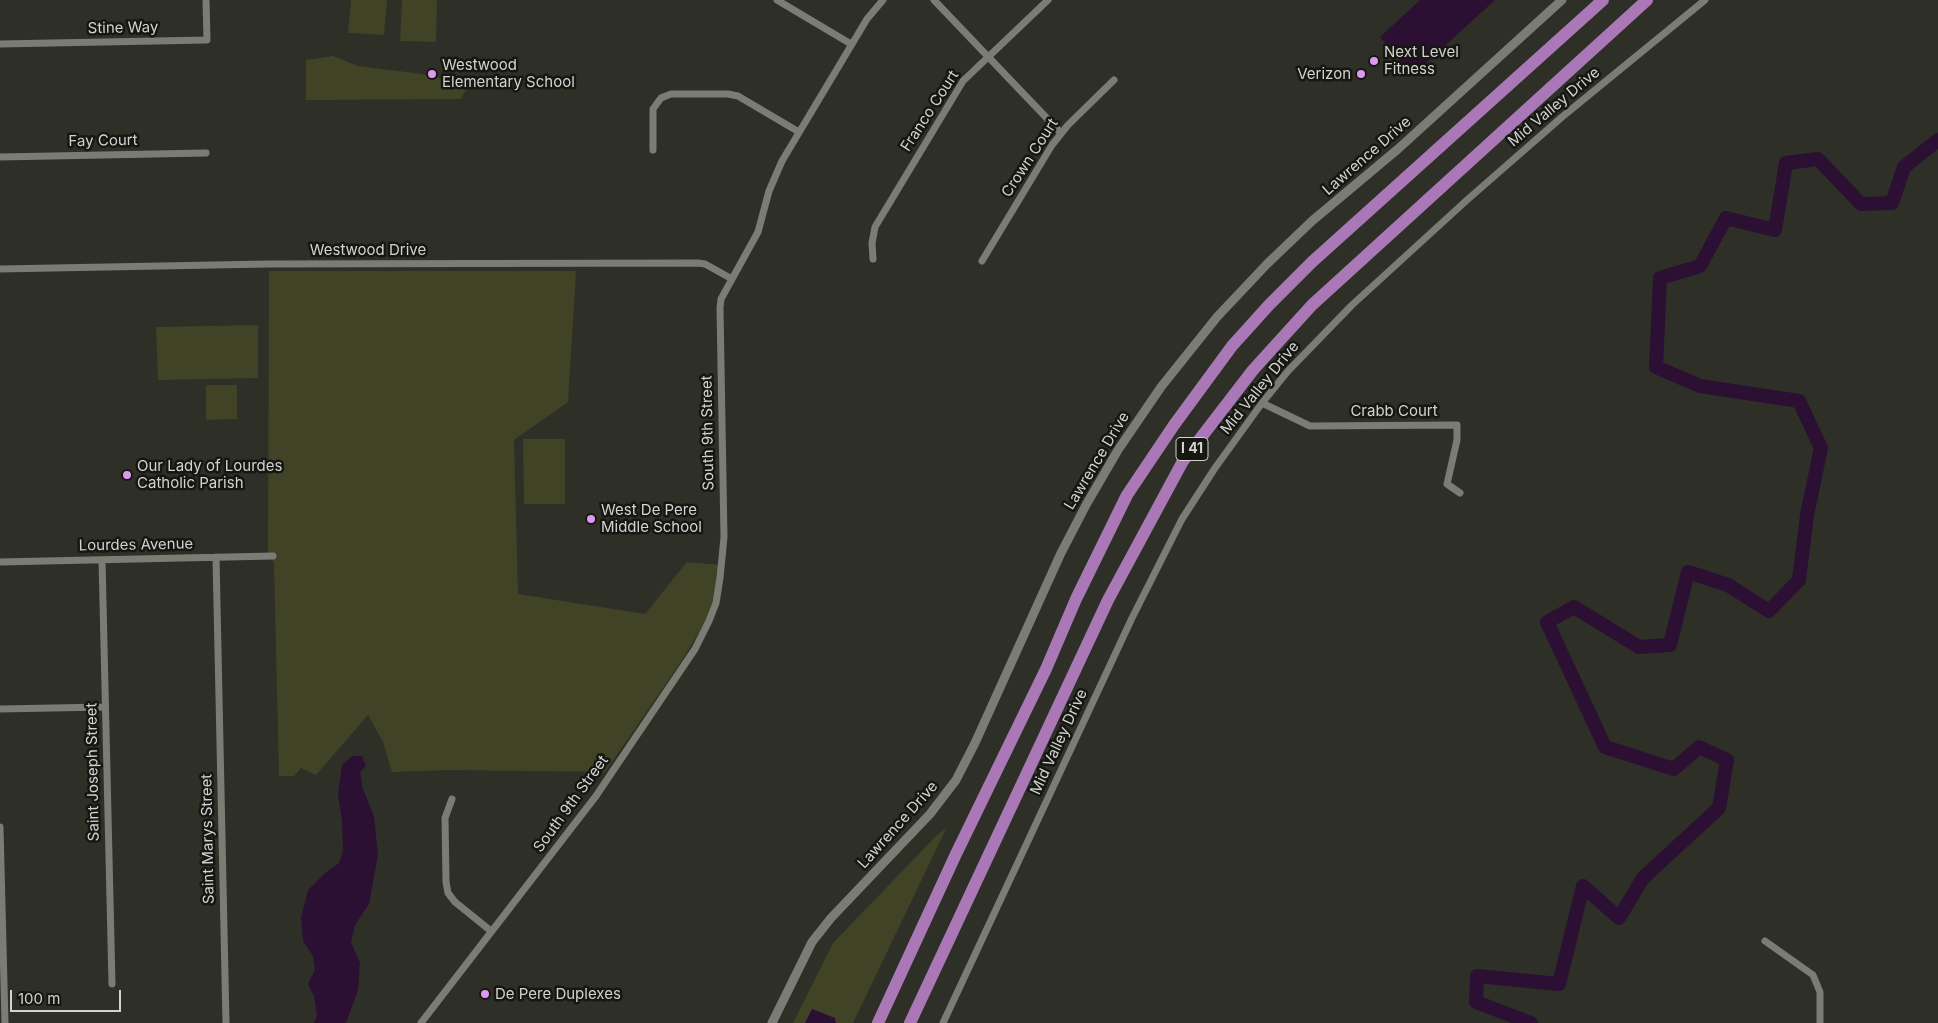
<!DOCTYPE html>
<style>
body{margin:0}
#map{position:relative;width:1938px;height:1023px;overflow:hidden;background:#2e2f27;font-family:Inter,sans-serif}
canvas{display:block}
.scale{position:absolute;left:10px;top:990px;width:111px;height:22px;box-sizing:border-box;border:2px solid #d2d3ce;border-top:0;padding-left:6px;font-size:15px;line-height:18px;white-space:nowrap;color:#d2d3ce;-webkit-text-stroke:4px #161613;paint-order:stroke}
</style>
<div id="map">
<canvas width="1938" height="1023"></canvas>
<div class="scale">100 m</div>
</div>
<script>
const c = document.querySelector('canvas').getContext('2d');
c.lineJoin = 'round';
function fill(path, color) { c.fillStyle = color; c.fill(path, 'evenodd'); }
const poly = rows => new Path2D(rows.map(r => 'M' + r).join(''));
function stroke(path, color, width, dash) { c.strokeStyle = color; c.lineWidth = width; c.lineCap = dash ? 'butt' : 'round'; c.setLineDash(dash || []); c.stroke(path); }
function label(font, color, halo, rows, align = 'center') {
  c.font = font + ' Inter,sans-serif'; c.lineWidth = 5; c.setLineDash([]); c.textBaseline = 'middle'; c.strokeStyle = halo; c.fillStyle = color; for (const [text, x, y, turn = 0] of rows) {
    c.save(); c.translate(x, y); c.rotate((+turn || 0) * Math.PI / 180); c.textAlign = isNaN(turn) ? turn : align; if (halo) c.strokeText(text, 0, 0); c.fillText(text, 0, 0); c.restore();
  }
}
const green = poly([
 [351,0,387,0,384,35,348,33],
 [402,0,437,0,436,42,400,41],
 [333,56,358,66,422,74,464,83,468,86,461,99,306,100,306,60],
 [269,271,576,271,568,402,514,440,518,594,645,614,687,562,721,565,713,602,706,621,681,662,605,772,450,770,392,772,383,742,368,715,316,775,301,768,294,776,279,776,274,564,268,551],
 [258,325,258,378,158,380,156,327],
 [206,385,237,385,237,419,206,420],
 [523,439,565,439,565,504,524,504],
 [946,829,853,1023,793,1023,833,943,938,834]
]);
const water = poly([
 [1420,0,1495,0,1413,75,1380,37],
 [352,756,362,756,366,766,360,772,363,789,374,816,378,855,369,904,355,925,351,942,360,963,358,990,346,1023,314,1023,317,1016,314,996,308,984,315,970,313,956,303,941,301,918,308,890,325,873,339,863,343,851,342,821,338,794,342,765],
 [812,1009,835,1018,836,1023,805,1023]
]);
const river = poly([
 [1531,1023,1476,1002,1477,976,1559,984,1583,886,1619,918,1643,878,1719,808,1727,760,1699,747,1674,769,1605,747,1547,622,1574,607,1639,647,1670,645,1688,572,1728,585,1769,611,1799,580,1807,515,1821,448,1799,401,1700,386,1656,367,1660,278,1700,266,1726,218,1775,230,1786,163,1818,159,1861,204,1892,203,1904,167,1938,140]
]);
const street = poly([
 [777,0,851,44],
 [934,0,1061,133],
 [0,44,207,40,206,0],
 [653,150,653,109,661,98,671,94,728,94,738,96,799,132],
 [0,157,206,153],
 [873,259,872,243,875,227,963,81,1048,0],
 [982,261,1052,145,1068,125,1114,80],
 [0,269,267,264,698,263,705,264,732,279],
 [1262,403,1310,426,1457,425,1457,440,1447,484,1460,493],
 [216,557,226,1023],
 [102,560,112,984],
 [0,562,273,556],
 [0,709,105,707],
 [452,799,445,818,446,882,448,893,455,902,491,931],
 [0,827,5,1023],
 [1765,941,1813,975,1820,992,1820,1023],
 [421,1023,596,796,695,649,709,621,716,603,720,578,724,537,720,308,721,299,758,232,769,191,782,161,867,19,883,0],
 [943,1023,1132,618,1182,519,1215,468,1262,403,1288,371,1352,305,1467,200,1562,117,1705,0]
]);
const secondary = poly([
 [772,1023,812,942,831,918,930,814,956,780,975,743,1061,553,1086,505,1118,450,1161,387,1217,317,1267,264,1312,221,1398,149,1562,0]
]);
const highway = poly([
 [878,1023,956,854,1046,669,1076,599,1127,495,1174,425,1232,346,1269,305,1312,262,1603,0],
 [910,1023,1108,600,1183,461,1253,370,1312,305,1647,0]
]);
const markers = [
 [1374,61,5,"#df98f1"],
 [432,74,5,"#df98f1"],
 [1361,74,5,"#df98f1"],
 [127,475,5,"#df98f1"],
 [591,519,5,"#df98f1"],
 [485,994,5,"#df98f1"]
];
const shields = [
 [1192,449,32]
];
const shieldNames = [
 ["I 41",1192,449]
];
const streetNames = [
 ["Stine Way",123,28,-1],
 ["Mid Valley Drive",1554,107,-40],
 ["Franco Court",930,111,-57],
 ["Fay Court",103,141,-1],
 ["Lawrence Drive",1367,156,-41],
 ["Crown Court",1030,158,-57],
 ["Westwood Drive",368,250],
 ["Mid Valley Drive",1260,388,-51],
 ["Crabb Court",1394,411],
 ["South 9th Street",708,433,-91],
 ["Lawrence Drive",1097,461,-59],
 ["Lourdes Avenue",136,545,-1],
 ["Mid Valley Drive",1059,742,-65],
 ["Saint Joseph Street",93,772,-91],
 ["South 9th Street",571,804,-54],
 ["Lawrence Drive",898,825,-48],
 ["Saint Marys Street",208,839,-91]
];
const poiNames = [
 ["Next Level",1384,52],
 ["Fitness",1384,69],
 ["Westwood",442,65],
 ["Elementary School",442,82],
 ["Verizon",1351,74,"right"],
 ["Our Lady of Lourdes",137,466],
 ["Catholic Parish",137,483],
 ["West De Pere",601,510],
 ["Middle School",601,527],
 ["De Pere Duplexes",495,994]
];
fill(green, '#404326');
fill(water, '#2c1033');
stroke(river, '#2c1033', 14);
stroke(street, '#7b7d74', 7);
stroke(secondary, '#7b7d74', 9);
stroke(highway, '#aa78b7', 12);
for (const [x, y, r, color] of markers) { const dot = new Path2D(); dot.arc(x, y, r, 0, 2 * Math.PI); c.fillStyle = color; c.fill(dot); stroke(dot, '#161613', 2); }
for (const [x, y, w] of shields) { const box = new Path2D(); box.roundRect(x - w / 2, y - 11.5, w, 23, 4); c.fillStyle = '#161613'; c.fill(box); stroke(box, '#d2d3ce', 1); }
label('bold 14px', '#d2d3ce', null, shieldNames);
label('15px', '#d2d3ce', '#161613', streetNames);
label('15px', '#d2d3ce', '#161613', poiNames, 'left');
</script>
